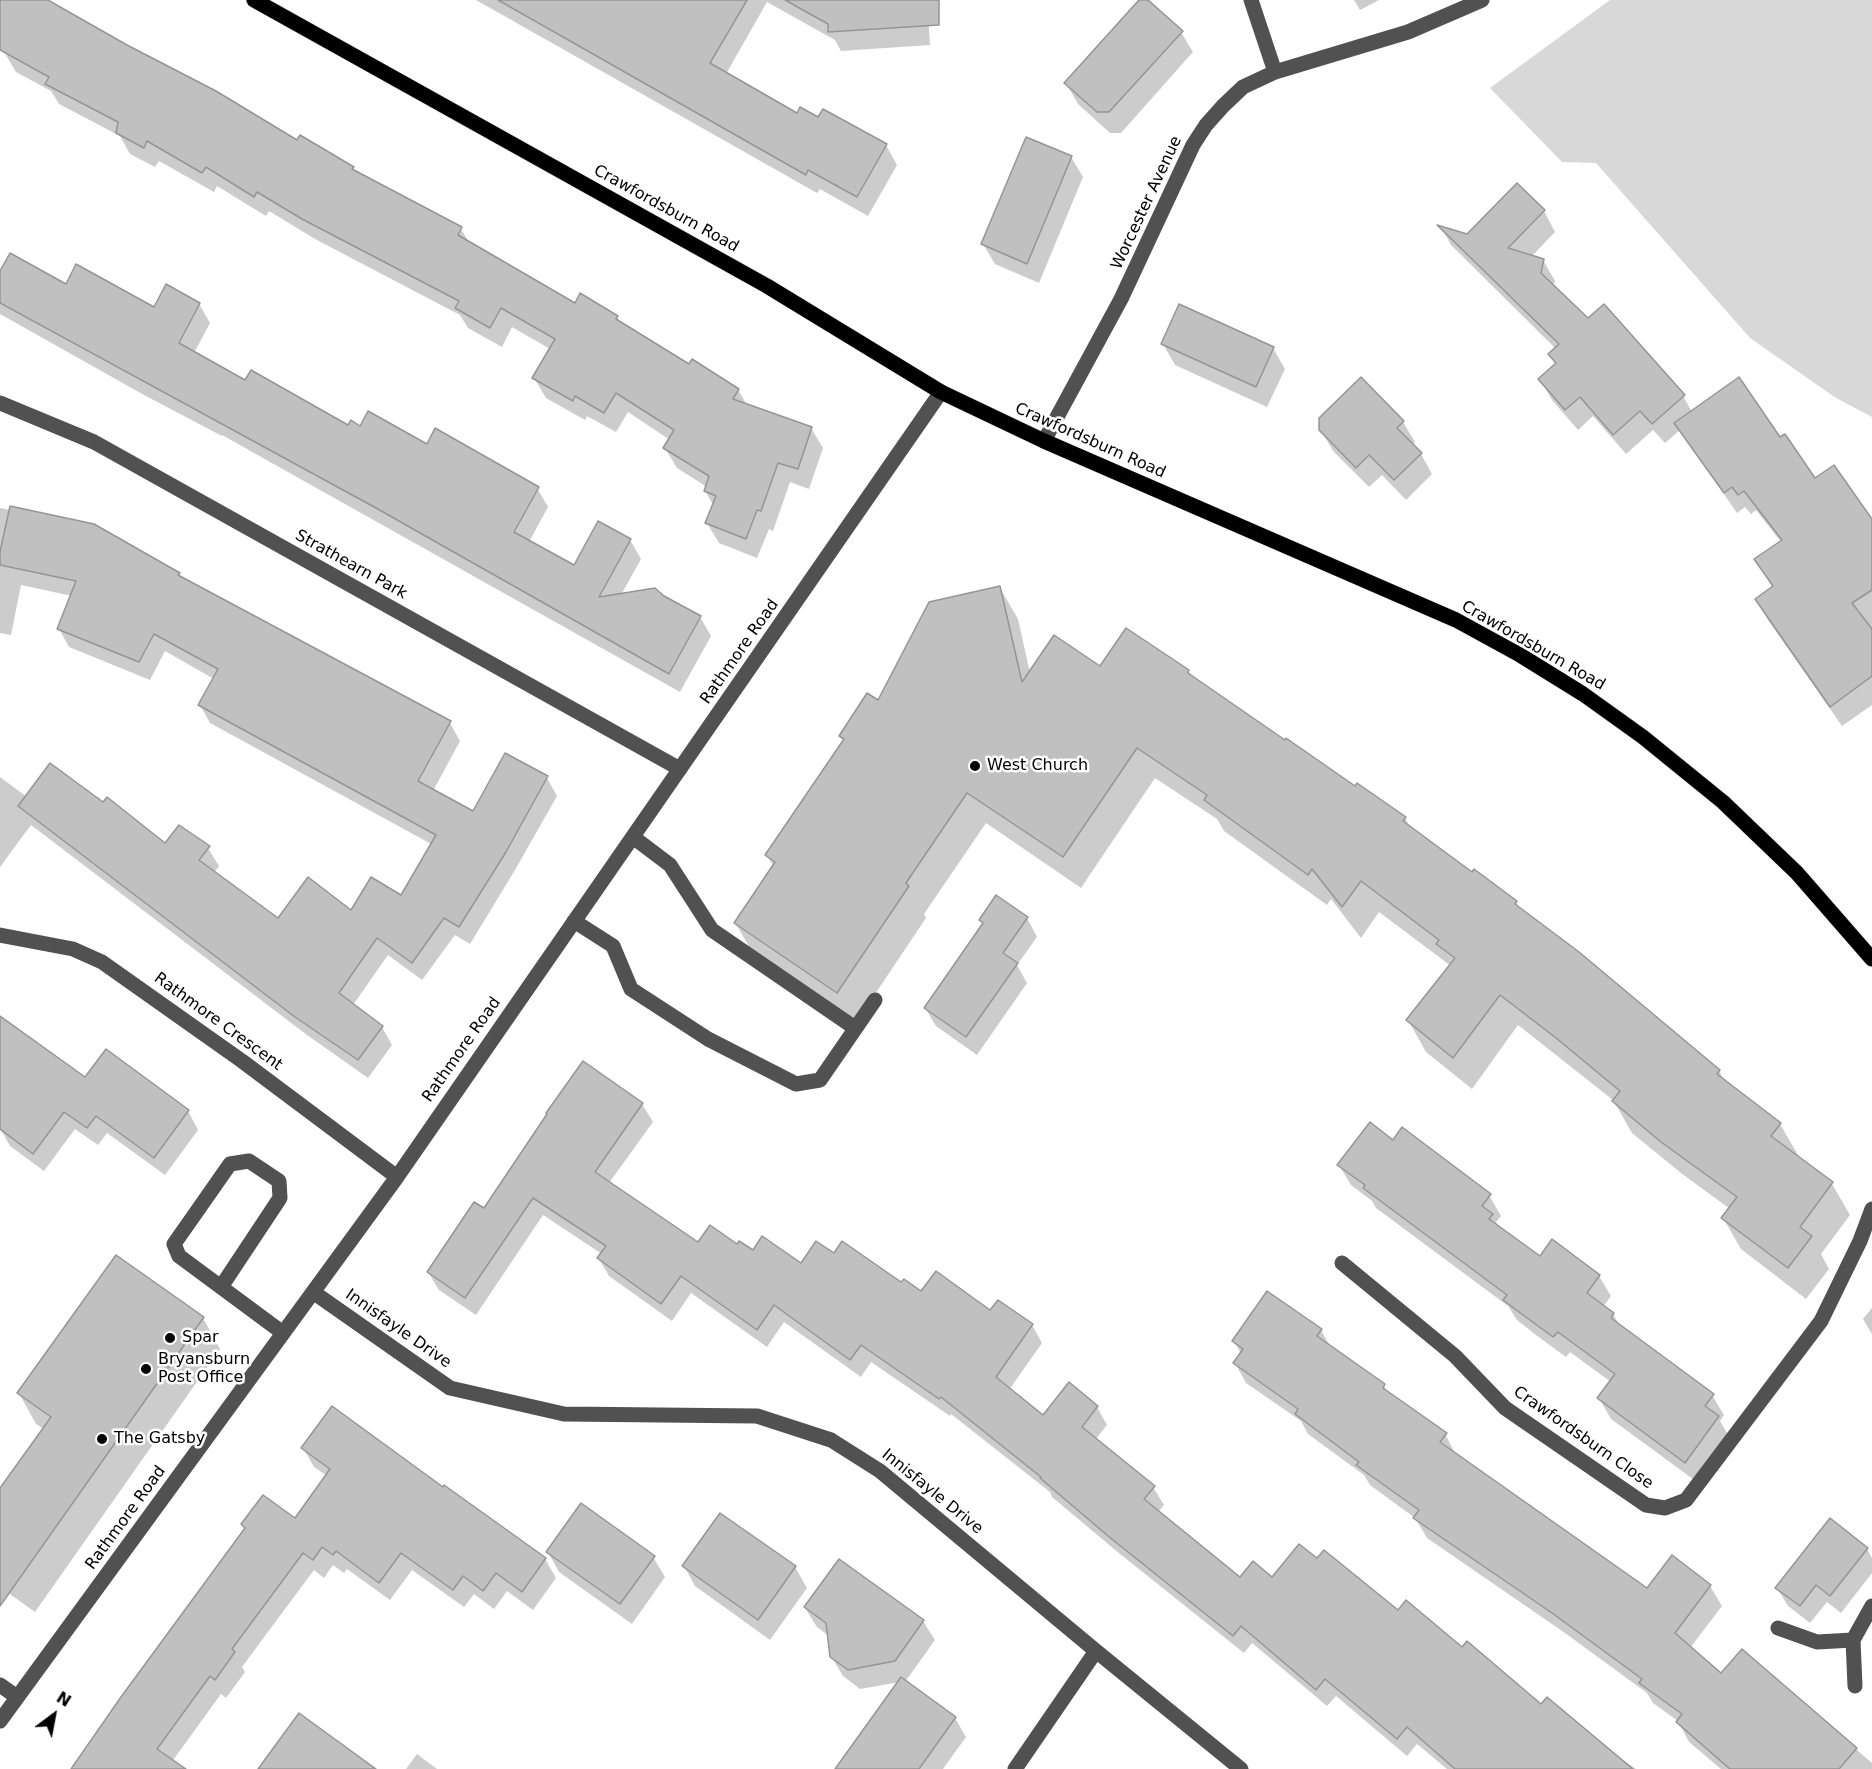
<!DOCTYPE html>
<style>
body{margin:0}
#map{position:relative;width:1872px;height:1769px;overflow:hidden;background:#fff;font-family:"DejaVu Sans",sans-serif}
canvas{display:block}
.north{position:absolute;left:24px;top:1685px;width:60px;height:60px;-webkit-text-stroke:4px #fff;paint-order:stroke;rotate:32deg;font-size:16px;font-weight:700;line-height:24px;text-align:center;color:#000}
.north::after{content:'';display:block;margin:auto;width:21px;height:27px;background:#000;clip-path:polygon(50% 0,100% 100%,50% 72%,0 100%)}
</style>
<div id="map">
<canvas width="1872" height="1769"></canvas>
<div class="north">N</div>
</div>
<script>
const c = document.querySelector('canvas').getContext('2d');
c.lineJoin = 'round';
function fill(path, color) { c.fillStyle = color; c.fill(path, 'evenodd'); }
const poly = rows => new Path2D(rows.map(r => 'M' + r).join(''));
function stroke(path, color, width, dash) { c.strokeStyle = color; c.lineWidth = width; c.lineCap = dash ? 'butt' : 'round'; c.setLineDash(dash || []); c.stroke(path); }
function label(font, color, halo, rows, align = 'center') {
  c.font = font + ' "DejaVu Sans",sans-serif'; c.lineWidth = 5; c.setLineDash([]); c.textBaseline = 'middle'; c.strokeStyle = halo; c.fillStyle = color; for (const [text, x, y, turn = 0] of rows) {
    c.save(); c.translate(x, y); c.rotate((+turn || 0) * Math.PI / 180); c.textAlign = isNaN(turn) ? turn : align; if (halo) c.strokeText(text, 0, 0); c.fillText(text, 0, 0); c.restore();
  }
}
const green = poly([
 [1610,0,1872,0,1872,417,1836,398,1750,338,1596,163,1562,162,1490,88]
]);
const shadow = poly([
 [0,0,45,0,298,142,353,168,356,173,461,229,470,244,576,305,617,317,621,324,689,366,738,390,747,405,811,428,823,448,809,489,790,482,773,531,769,529,757,558,719,543,707,523,714,506,705,491,707,487,677,468,665,448,670,440,628,412,616,432,587,416,585,420,546,398,534,378,550,349,512,327,502,347,468,328,460,315,315,239,269,211,266,216,217,186,214,192,159,161,155,167,130,154,120,136,59,104,51,91,16,72,0,45],
 [476,0,927,0,930,45,841,51,835,40,767,2,726,74,798,115,818,119,886,145,897,165,868,216,820,189,817,193],
 [1141,0,1146,0,1181,32,1193,52,1121,133,1110,133,1078,104,1066,83],
 [1354,0,1379,0,1360,10],
 [1071,157,1083,177,1039,283,995,264,983,244],
 [1544,211,1555,232,1531,257,1543,260,1555,281,1553,287,1588,321,1683,396,1692,412,1780,440,1815,480,1872,523,1872,705,1842,726,1768,620,1757,599,1773,588,1756,560,1781,542,1756,510,1751,514,1745,507,1737,513,1680,430,1665,443,1653,430,1626,454,1593,416,1578,430,1552,400,1540,379,1556,365,1550,354,1556,349,1451,245,1441,227,1467,236],
 [0,274,66,286,154,309,199,304,210,323,194,353,246,382,349,427,361,428,427,446,537,488,548,507,529,542,574,567,630,540,641,559,621,595,663,597,700,617,711,636,680,692,222,435,222,436,144,395,0,314],
 [1163,344,1273,348,1285,369,1267,407,1175,365],
 [1403,422,1415,442,1412,445,1421,454,1432,474,1406,500,1382,475,1369,487,1333,451,1321,430],
 [0,508,10,510,179,574,182,579,450,723,460,741,433,791,473,814,547,778,557,796,515,870,470,944,455,935,422,980,388,955,353,1005,382,1027,392,1045,368,1078,307,1035,31,825,0,867,0,777,27,797,103,804,166,845,208,848,219,866,214,873,278,921,352,912,402,897,433,845,210,723,200,705,214,679,165,651,150,680,69,647,59,629,72,596,21,585,11,635,0,633],
 [1000,588,1018,619,1030,673,1100,669,1188,671,1192,677,1355,788,1405,818,1411,829,1472,874,1516,902,1520,909,1578,954,1719,1071,1725,1082,1780,1124,1798,1155,1797,1157,1832,1184,1850,1215,1821,1254,1829,1269,1806,1299,1741,1249,1723,1218,1730,1209,1681,1173,1632,1133,1613,1100,1518,1025,1472,1089,1426,1052,1408,1020,1451,966,1379,912,1361,938,1331,899,1327,905,1224,831,1217,819,1155,778,1081,888,986,823,924,914,926,918,855,1024,754,955,736,924,774,867,767,856,844,741,841,736],
 [1027,918,1037,937,1017,965,1027,983,977,1055,936,1026,925,1008,984,925,981,920],
 [0,1017,86,1079,106,1051,188,1111,198,1130,165,1175,107,1133,98,1145,75,1129,44,1171,10,1146,0,1128],
 [642,1104,653,1122,609,1183,698,1244,737,1246,801,1265,834,1255,921,1294,1032,1325,1042,1343,1009,1390,1043,1417,1097,1407,1107,1425,1095,1440,1153,1487,1164,1505,1158,1512,1240,1579,1272,1579,1398,1612,1462,1649,1542,1706,1636,1769,1447,1769,1417,1744,1407,1756,1336,1696,1327,1706,1252,1643,1244,1653,1120,1554,1052,1497,1050,1492,951,1414,950,1416,871,1362,861,1377,784,1322,767,1347,691,1293,672,1321,609,1276,599,1259,602,1254,543,1215,476,1315,439,1290,428,1272,484,1210],
 [1394,1142,1489,1195,1501,1216,1496,1222,1499,1227,1540,1258,1599,1276,1611,1296,1603,1307,1613,1314,1620,1326,1712,1395,1724,1415,1720,1421,1730,1438,1697,1482,1611,1419,1599,1398,1611,1382,1570,1352,1566,1357,1536,1335,1517,1320,1508,1306,1376,1208,1372,1201,1351,1185,1339,1165],
 [1872,1308,1872,1334,1863,1319],
 [203,1318,220,1349,35,1612,0,1587,0,1491,44,1429,36,1424,19,1393],
 [1321,1330,1331,1348,1384,1386,1389,1394,1445,1434,1456,1455,1647,1591,1710,1586,1722,1606,1690,1648,1721,1675,1742,1651,1872,1763,1872,1769,1721,1769,1689,1742,1678,1721,1653,1703,1647,1693,1565,1633,1427,1538,1415,1518,1370,1485,1364,1475,1308,1434,1301,1421,1246,1383,1235,1363,1241,1354,1234,1341],
 [303,1448,443,1489,545,1559,556,1578,533,1610,507,1591,494,1609,474,1594,464,1607,412,1570,390,1600,347,1569,344,1573,333,1565,324,1578,314,1570,242,1667,245,1672,226,1698,221,1694,171,1763,175,1769,73,1769,295,1520,327,1476,314,1467],
 [1867,1549,1872,1558,1872,1573,1841,1613,1827,1602,1810,1623,1788,1606,1777,1588],
 [548,1552,653,1557,665,1577,632,1624,559,1572],
 [684,1566,795,1567,807,1588,770,1640,695,1586],
 [805,1608,923,1621,935,1640,905,1682,955,1718,966,1737,943,1769,837,1769,900,1682,860,1689,843,1676,831,1656,829,1636,817,1627],
 [417,1754,437,1769,406,1769]
]);
const building = poly([
 [0,0,48,0,127,45,216,91,297,140,300,135,354,167,352,169,462,227,458,235,575,303,580,293,618,316,616,319,689,364,692,359,739,389,733,399,812,427,798,469,778,463,761,511,757,510,746,539,705,523,716,496,704,491,709,476,663,448,674,430,616,393,604,413,575,396,573,401,532,378,555,339,501,308,490,328,455,308,459,301,302,219,257,192,254,197,206,167,202,173,147,141,144,148,116,133,118,122,45,84,49,77,0,50,0,0],
 [498,0,747,0,710,63,797,113,800,107,818,117,823,109,887,144,857,197,808,170,806,175,498,0],
 [785,0,939,0,939,25,828,32,828,24,785,0],
 [1139,0,1148,0,1183,31,1109,112,1097,112,1064,83,1139,0],
 [1026,137,1072,156,1027,264,981,244,1026,137],
 [1517,183,1545,210,1508,248,1544,259,1541,273,1588,318,1604,304,1685,395,1652,424,1640,411,1613,435,1580,397,1565,410,1538,379,1556,363,1548,354,1559,344,1437,225,1467,234,1517,183],
 [10,253,66,284,76,264,154,307,166,284,200,303,179,343,245,380,251,370,348,425,351,420,360,426,368,411,427,444,435,428,539,487,514,532,574,565,598,521,631,539,599,597,655,588,664,596,701,616,669,674,376,508,0,303,0,271,10,253],
 [1179,304,1274,347,1256,387,1161,344,1179,304],
 [1361,377,1404,421,1397,428,1422,453,1394,480,1369,455,1356,468,1319,430,1319,418,1361,377],
 [1739,377,1780,437,1785,434,1815,478,1834,465,1872,519,1872,590,1852,603,1872,629,1872,676,1830,707,1755,599,1773,586,1754,559,1782,540,1744,491,1738,495,1732,487,1724,493,1674,423,1739,377],
 [10,506,94,524,180,573,178,575,451,721,418,781,473,811,505,753,548,776,506,852,459,927,444,918,412,963,377,938,339,993,383,1026,358,1060,295,1017,18,806,50,763,103,802,107,797,165,843,179,825,210,846,199,860,278,918,308,877,351,910,371,877,401,895,436,835,198,705,218,669,154,634,139,662,57,629,76,581,0,565,0,552,10,506],
 [1000,586,1022,682,1054,635,1100,666,1126,628,1189,670,1188,673,1285,740,1286,738,1355,786,1357,783,1406,817,1403,821,1472,872,1474,869,1517,901,1515,904,1579,952,1720,1070,1717,1074,1781,1123,1771,1136,1833,1182,1800,1227,1812,1236,1788,1268,1721,1218,1737,1197,1661,1142,1612,1101,1620,1091,1556,1038,1500,995,1453,1058,1406,1020,1455,958,1436,944,1439,940,1361,881,1342,907,1312,869,1308,875,1204,800,1207,795,1137,748,1063,857,967,793,906,883,909,886,837,993,734,923,775,862,765,855,844,739,839,736,867,693,878,700,929,602,1000,586],
 [996,895,1028,917,1003,953,1018,963,966,1037,924,1008,983,923,979,920,996,895],
 [0,1016,85,1077,106,1049,189,1110,154,1158,96,1116,87,1128,64,1112,33,1154,0,1129,0,1016],
 [583,1061,643,1103,595,1172,698,1242,710,1225,737,1244,739,1241,753,1250,762,1236,801,1263,816,1241,834,1253,842,1241,901,1282,904,1279,921,1291,936,1271,990,1310,998,1300,1033,1324,996,1377,1043,1415,1069,1382,1098,1406,1082,1427,1155,1486,1144,1499,1240,1577,1253,1561,1272,1577,1299,1544,1317,1558,1324,1550,1398,1610,1406,1600,1462,1647,1467,1641,1541,1704,1547,1697,1633,1769,1455,1769,1407,1727,1397,1739,1325,1679,1316,1690,1241,1626,1233,1636,1108,1536,1040,1478,1041,1477,941,1397,939,1399,861,1345,850,1360,774,1305,757,1330,681,1276,661,1304,597,1258,606,1246,533,1198,465,1298,427,1272,474,1202,484,1208,547,1114,546,1113,583,1061],
 [1370,1122,1393,1140,1402,1127,1491,1194,1482,1206,1493,1214,1489,1219,1540,1256,1552,1239,1600,1275,1587,1293,1614,1313,1611,1318,1714,1394,1705,1406,1719,1416,1685,1463,1597,1398,1615,1374,1558,1332,1553,1337,1523,1315,1503,1300,1507,1295,1363,1188,1365,1185,1337,1165,1370,1122],
 [116,1255,204,1317,0,1606,0,1488,51,1417,17,1393,116,1255],
 [1267,1291,1322,1329,1317,1336,1385,1384,1383,1388,1447,1433,1440,1442,1647,1588,1672,1555,1711,1585,1675,1633,1721,1673,1742,1649,1857,1748,1839,1769,1730,1769,1676,1722,1682,1714,1639,1683,1642,1679,1552,1613,1413,1518,1419,1510,1356,1465,1359,1462,1295,1414,1298,1409,1233,1363,1243,1349,1232,1341,1267,1291],
 [332,1406,443,1487,444,1485,546,1558,522,1592,496,1573,483,1591,463,1576,453,1590,401,1553,379,1583,336,1551,333,1555,322,1547,313,1560,303,1553,232,1649,235,1652,215,1680,210,1676,157,1749,186,1769,71,1769,121,1697,245,1528,241,1524,263,1495,295,1518,330,1469,301,1448,332,1406],
 [581,1503,655,1556,620,1604,546,1552,581,1503],
 [720,1513,796,1566,758,1620,682,1566,720,1513],
 [1830,1518,1868,1548,1830,1596,1816,1585,1800,1606,1775,1588,1830,1518],
 [839,1559,924,1620,895,1661,848,1670,830,1657,826,1623,804,1607,839,1559],
 [901,1677,956,1717,919,1769,835,1769,901,1677],
 [299,1713,376,1769,258,1769,299,1713]
]);
const minor = poly([
 [1251,0,1275,72],
 [0,403,94,442,680,769],
 [1044,441,1121,299,1193,145,1206,125,1223,106,1243,87,1275,72,1408,32,1482,0],
 [633,837,670,865,712,930,855,1028],
 [574,921,613,946,631,989,708,1039,796,1084,820,1080,875,1000],
 [0,935,73,949,102,962,242,1061,397,1177],
 [1342,1263,1455,1356,1505,1408,1646,1505,1665,1508,1686,1500,1821,1321,1860,1241,1872,1209],
 [221,1287,280,1198,279,1181,249,1161,230,1164,174,1244,179,1256,283,1333],
 [313,1292,450,1388,564,1414,757,1416,831,1440,880,1471,1096,1651,1241,1769],
 [1778,1628,1817,1642,1853,1640,1872,1606],
 [1853,1640,1855,1686],
 [0,1685,17,1697],
 [0,1721,397,1177,941,392],
 [1015,1769,1096,1651]
]);
const major = poly([
 [254,0,767,286,941,392,1044,441,1456,620,1520,655,1583,694,1643,737,1723,802,1797,873,1872,959]
]);
const markers = [
 [975,766,6,"#000"],
 [170,1338,6,"#000"],
 [146,1369,6,"#000"],
 [102,1439,6,"#000"]
];
const streetNames = [
 ["Worcester Avenue",1147,203,-65],
 ["Crawfordsburn Road",666,209,29],
 ["Crawfordsburn Road",1090,441,24],
 ["Strathearn Park",351,565,29],
 ["Crawfordsburn Road",1533,646,30],
 ["Rathmore Road",740,652,-55],
 ["Rathmore Crescent",218,1022,36],
 ["Rathmore Road",462,1050,-55],
 ["Innisfayle Drive",398,1329,35],
 ["Crawfordsburn Close",1583,1438,35],
 ["Innisfayle Drive",932,1492,39],
 ["Rathmore Road",126,1518,-54]
];
const poiNames = [
 ["West Church",987,766],
 ["Spar",182,1338],
 ["Bryansburn",158,1360],
 ["Post Office",158,1378],
 ["The Gatsby",114,1439]
];
fill(green, '#d8d8d8');
fill(shadow, '#0003');
fill(building, '#c0c0c0');
stroke(building, '#959595', 1.5);
stroke(major, '#dbdbdb', 16);
stroke(minor, '#515151', 15);
stroke(major, '#000', 15);
for (const [x, y, r, color] of markers) { const dot = new Path2D(); dot.arc(x, y, r, 0, 2 * Math.PI); c.fillStyle = color; c.fill(dot); stroke(dot, '#fff', 2); }
label('16px', '#000', '#fff', streetNames);
label('16px', '#000', '#fff', poiNames, 'left');
</script>
